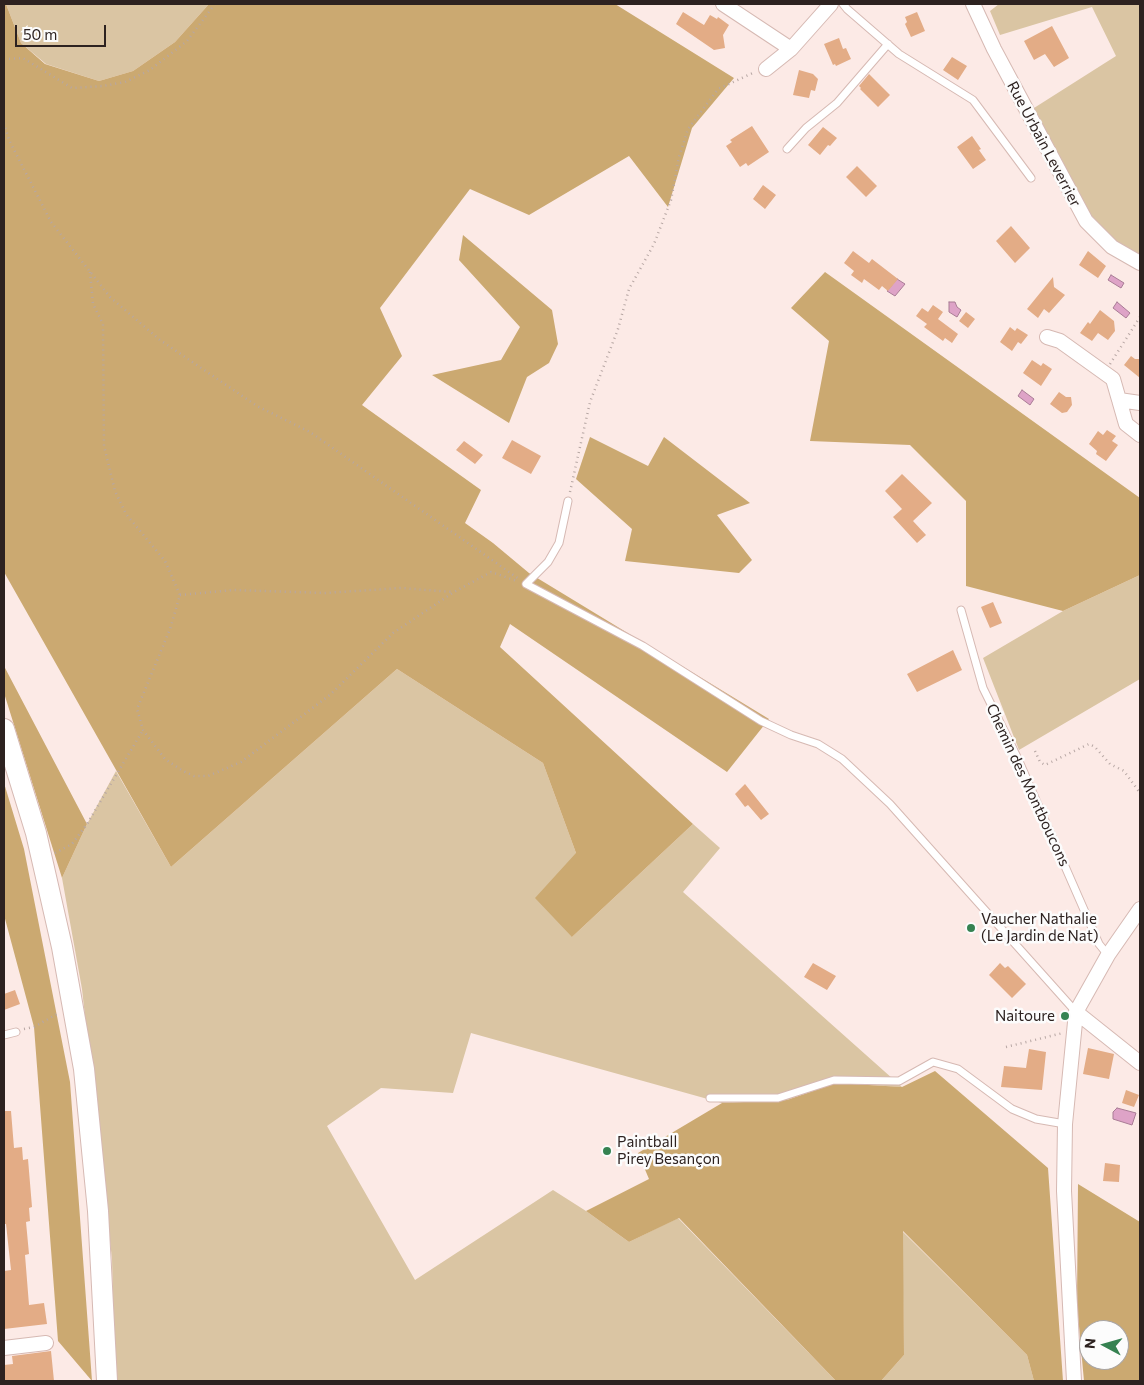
<!DOCTYPE html>
<meta charset="utf-8">
<style>
body{margin:0}
#map{position:relative;width:1144px;height:1385px;overflow:hidden;background:#fceae6;font-family:Commissioner,sans-serif}
canvas{display:block}
.frame{position:absolute;inset:0;border:5px solid #2d2220;pointer-events:none}
.north{position:absolute;left:1079px;top:1320px;width:50px;height:50px;box-sizing:border-box;background:#fcfcfc;border:1px solid #a9a5a4;border-radius:50%;rotate:276deg;font-size:14px;font-weight:700;line-height:20px;text-align:center;color:#2d2220}
.north::after{content:'';display:block;margin:auto;width:18px;height:22px;background:#368251;clip-path:polygon(50% 0,100% 100%,50% 72%,0 100%)}
.scale{position:absolute;left:15px;top:25px;width:91px;height:22px;box-sizing:border-box;border:2px solid #2d2220;border-top:0;padding-left:6px;font-size:15px;line-height:18px;white-space:nowrap;color:#2d2220;-webkit-text-stroke:4px #fcfcfc;paint-order:stroke}
</style>
<div id="map">
<canvas width="1144" height="1385"></canvas>
<div class="frame"></div>
<div class="north">N</div>
<div class="scale">50 m</div>
</div>
<script>
const c = document.querySelector('canvas').getContext('2d');
c.lineJoin = 'round';
function fill(path, color) { c.fillStyle = color; c.fill(path, 'evenodd'); }
const poly = rows => new Path2D(rows.map(r => 'M' + r).join(''));
function stroke(path, color, width, dash) { c.strokeStyle = color; c.lineWidth = width; c.lineCap = dash ? 'butt' : 'round'; c.setLineDash(dash || []); c.stroke(path); }
function label(font, color, halo, rows, align = 'center') {
  c.font = font + ' Commissioner,sans-serif'; c.lineWidth = 5; c.setLineDash([]); c.textBaseline = 'middle'; c.strokeStyle = halo; c.fillStyle = color; for (const [text, x, y, turn = 0] of rows) {
    c.save(); c.translate(x, y); c.rotate((+turn || 0) * Math.PI / 180); c.textAlign = isNaN(turn) ? turn : align; if (halo) c.strokeText(text, 0, 0); c.fillText(text, 0, 0); c.restore();
  }
}
const green = poly([
 [6,4,209,4,175,42,133,71,99,81,46,64,21,43],
 [999,4,1140,4,1140,255,1117,243,1090,214,1034,108,1116,56,1092,7,1000,35,990,11],
 [1140,575,1140,679,1019,750,983,658,1063,611],
 [397,669,543,763,576,853,572,937,693,824,720,848,683,892,902,1087,836,1083,787,1100,722,1103,471,1033,453,1093,381,1088,327,1126,415,1280,553,1190,586,1211,629,1242,678,1218,836,1381,115,1381,112,1259,82,989,62,878,87,824,116,771,171,867],
 [902,1231,1027,1355,1034,1381,881,1381,904,1355]
]);
const forest = poly([
 [4,4,6,4,21,43,45,64,99,81,133,71,175,42,209,4,615,4,734,78,692,128,668,207,629,156,529,215,470,189,380,308,402,356,362,405,481,490,465,523,493,543,529,573,769,719,727,772,510,624,500,647,693,824,572,937,535,898,576,853,543,763,397,669,171,867,4,572],
 [463,235,552,310,558,344,549,363,527,377,509,423,432,375,501,360,520,327,459,260],
 [825,272,1140,498,1140,575,1063,611,966,586,966,501,910,445,810,441,829,341,791,308],
 [590,437,648,466,664,437,750,503,717,515,752,560,739,573,625,561,632,529,576,479],
 [4,666,87,824,62,878,4,693],
 [4,783,24,849,70,1082,92,1381,58,1341,34,1027,4,915],
 [935,1071,1048,1168,1063,1381,1034,1381,1027,1355,903,1231,904,1355,881,1381,836,1381,679,1218,629,1242,586,1211,649,1179,638,1153,722,1103,787,1100,836,1083,902,1087],
 [1078,1184,1140,1222,1140,1381,1084,1381,1077,1305],
 [1089,1330,1119,1330,1119,1360,1089,1360]
]);
const water = poly([
 [1111,275,1124,283,1121,288,1108,280,1111,275],
 [897,279,905,284,895,296,887,291,897,279],
 [949,302,955,302,957,307,961,310,957,317,949,312,949,302],
 [1117,302,1130,313,1126,318,1113,308,1117,302],
 [1022,390,1034,399,1030,405,1018,396,1022,390],
 [1117,1108,1136,1113,1132,1125,1113,1119,1113,1112,1117,1108]
]);
const building = poly([
 [683,12,704,25,710,15,717,19,718,17,729,25,723,35,725,48,714,50,676,24],
 [917,12,925,31,911,37,905,24,907,22,905,17],
 [1052,26,1069,58,1054,67,1045,54,1034,60,1024,41],
 [839,38,843,49,846,48,851,59,836,66,835,64,833,65,824,44],
 [952,57,967,66,958,80,943,70],
 [799,70,813,74,818,79,815,91,811,90,809,98,793,95],
 [869,74,890,95,878,107,860,89,861,88,859,86],
 [752,126,769,152,748,166,746,163,740,167,726,146,732,142,730,140],
 [823,127,837,138,830,146,828,145,820,155,808,145],
 [972,136,981,149,979,150,986,160,973,169,957,147],
 [857,166,877,186,866,197,846,177],
 [763,185,776,195,765,209,753,199],
 [1011,226,1030,248,1015,263,996,241],
 [853,251,869,263,872,259,898,279,888,291,882,286,879,290,864,279,862,283,851,275,854,271,844,263],
 [1088,251,1106,266,1098,278,1079,265],
 [1053,277,1054,287,1065,295,1049,313,1044,309,1038,318,1027,309],
 [933,305,943,312,938,319,958,334,952,343,945,338,943,341,924,327,927,324,916,316,922,308,928,312],
 [1100,310,1114,321,1115,331,1108,340,1098,333,1092,341,1080,333,1088,322,1090,324],
 [966,312,975,319,968,328,959,321],
 [1010,327,1015,331,1017,328,1028,335,1021,344,1018,342,1012,351,1000,342],
 [1131,356,1135,359,1140,359,1140,378,1124,365],
 [1032,360,1041,366,1043,363,1052,369,1041,386,1023,373],
 [1059,392,1066,397,1071,397,1072,405,1067,412,1062,413,1050,404],
 [1107,430,1116,436,1112,441,1118,445,1106,461,1096,454,1097,451,1089,444,1098,431,1103,435],
 [512,440,541,456,531,474,502,458],
 [464,441,483,455,475,464,456,450],
 [902,474,932,503,913,521,926,535,917,543,893,517,902,509,885,491],
 [993,602,1002,623,990,628,981,607],
 [953,650,962,670,917,692,907,674],
 [745,784,769,814,761,820,748,805,745,807,735,794],
 [813,963,836,976,827,990,804,977],
 [1000,963,1005,968,1008,966,1026,984,1012,998,989,975],
 [15,990,20,1004,4,1010,4,994],
 [1088,1048,1114,1054,1109,1079,1083,1074],
 [1029,1049,1046,1052,1042,1090,1001,1087,1004,1066,1026,1068],
 [1126,1090,1139,1095,1134,1107,1122,1103],
 [4,1111,11,1111,14,1148,22,1147,23,1160,28,1159,32,1207,29,1208,30,1221,26,1222,29,1254,25,1255,29,1305,44,1303,47,1324,4,1329,4,1271,11,1270,6,1224,4,1224],
 [1105,1163,1120,1165,1119,1182,1103,1181],
 [51,1351,54,1381,5,1381,4,1365,13,1364,12,1356]
]);
const path = poly([
 [4,59,23,58,72,88,103,86,125,82,150,70,187,41,215,4],
 [4,123,9,140,51,222,110,297,160,340,257,406,310,432,519,579],
 [90,272,93,304,103,324,104,446,115,491,126,514,165,561,180,595,170,629,137,709,143,730,165,759,183,771,194,776,208,776,241,762,331,694,393,633,454,592,491,572,517,581],
 [1110,364,1140,317],
 [570,492,590,402,618,329,629,289,654,244,671,200,679,157,688,129,718,89,755,72],
 [180,595,233,590,325,593,401,588,453,592],
 [1035,751,1040,762,1045,765,1089,744,1095,747,1110,764,1124,771,1140,793],
 [55,853,72,844,87,824,143,730],
 [24,1029,34,1027,57,1014],
 [1006,1047,1063,1033]
]);
const lane = poly([
 [843,4,847,9,899,54,973,100,1031,178],
 [787,149,806,128,837,103,888,44],
 [568,501,559,543,548,562,526,584,643,646,761,721,791,735,818,744,842,759,890,804,1076,1012],
 [961,610,983,688,1018,759,1099,944,1108,955],
 [4,1035,16,1032],
 [710,1098,778,1098,834,1080,899,1081,933,1062,958,1069,1012,1109,1036,1119,1065,1124]
]);
const street = poly([
 [723,4,791,49],
 [973,4,994,49,1086,221,1112,247,1140,263],
 [766,69,791,49,831,4],
 [1047,337,1060,341,1113,379,1126,424,1140,435],
 [1119,400,1140,403],
 [1076,1012,1140,1063],
 [4,1348,46,1343],
 [1074,1381,1064,1191,1065,1124,1076,1012,1108,955,1140,909]
]);
const secondary = poly([
 [4,729,36,833,62,947,84,1069,98,1211,107,1381]
]);
const markers = [
 [971,928,5,"#368251"],
 [1065,1016,5,"#368251"],
 [607,1151,5,"#368251"]
];
const streetNames = [
 ["Rue Urbain Leverrier",1044,144,62],
 ["Chemin des Montboucons",1028,785,65]
];
const poiNames = [
 ["Vaucher Nathalie",981,919],
 ["(Le Jardin de Nat)",981,936],
 ["Naitoure",1055,1016,"right"],
 ["Paintball",617,1142],
 ["Pirey Besançon",617,1159]
];
fill(green, '#dac5a3');
fill(forest, '#cba971');
fill(water, '#dea3c7');
stroke(water, '#a97c95', 1);
fill(building, '#e3ac86');
stroke(lane, '#d6b9b3', 9);
stroke(street, '#d6b9b3', 16);
stroke(secondary, '#d6b9b3', 22);
stroke(path, '#b7a7a4', 2.5, [1, 4]);
stroke(lane, '#fff', 7);
stroke(street, '#fff', 14);
stroke(secondary, '#fff', 20);
for (const [x, y, r, color] of markers) { const dot = new Path2D(); dot.arc(x, y, r, 0, 2 * Math.PI); c.fillStyle = color; c.fill(dot); stroke(dot, '#fcfcfc', 2); }
label('15px', '#2d2220', '#fcfcfc', streetNames);
label('15px', '#2d2220', '#fcfcfc', poiNames, 'left');
</script>
